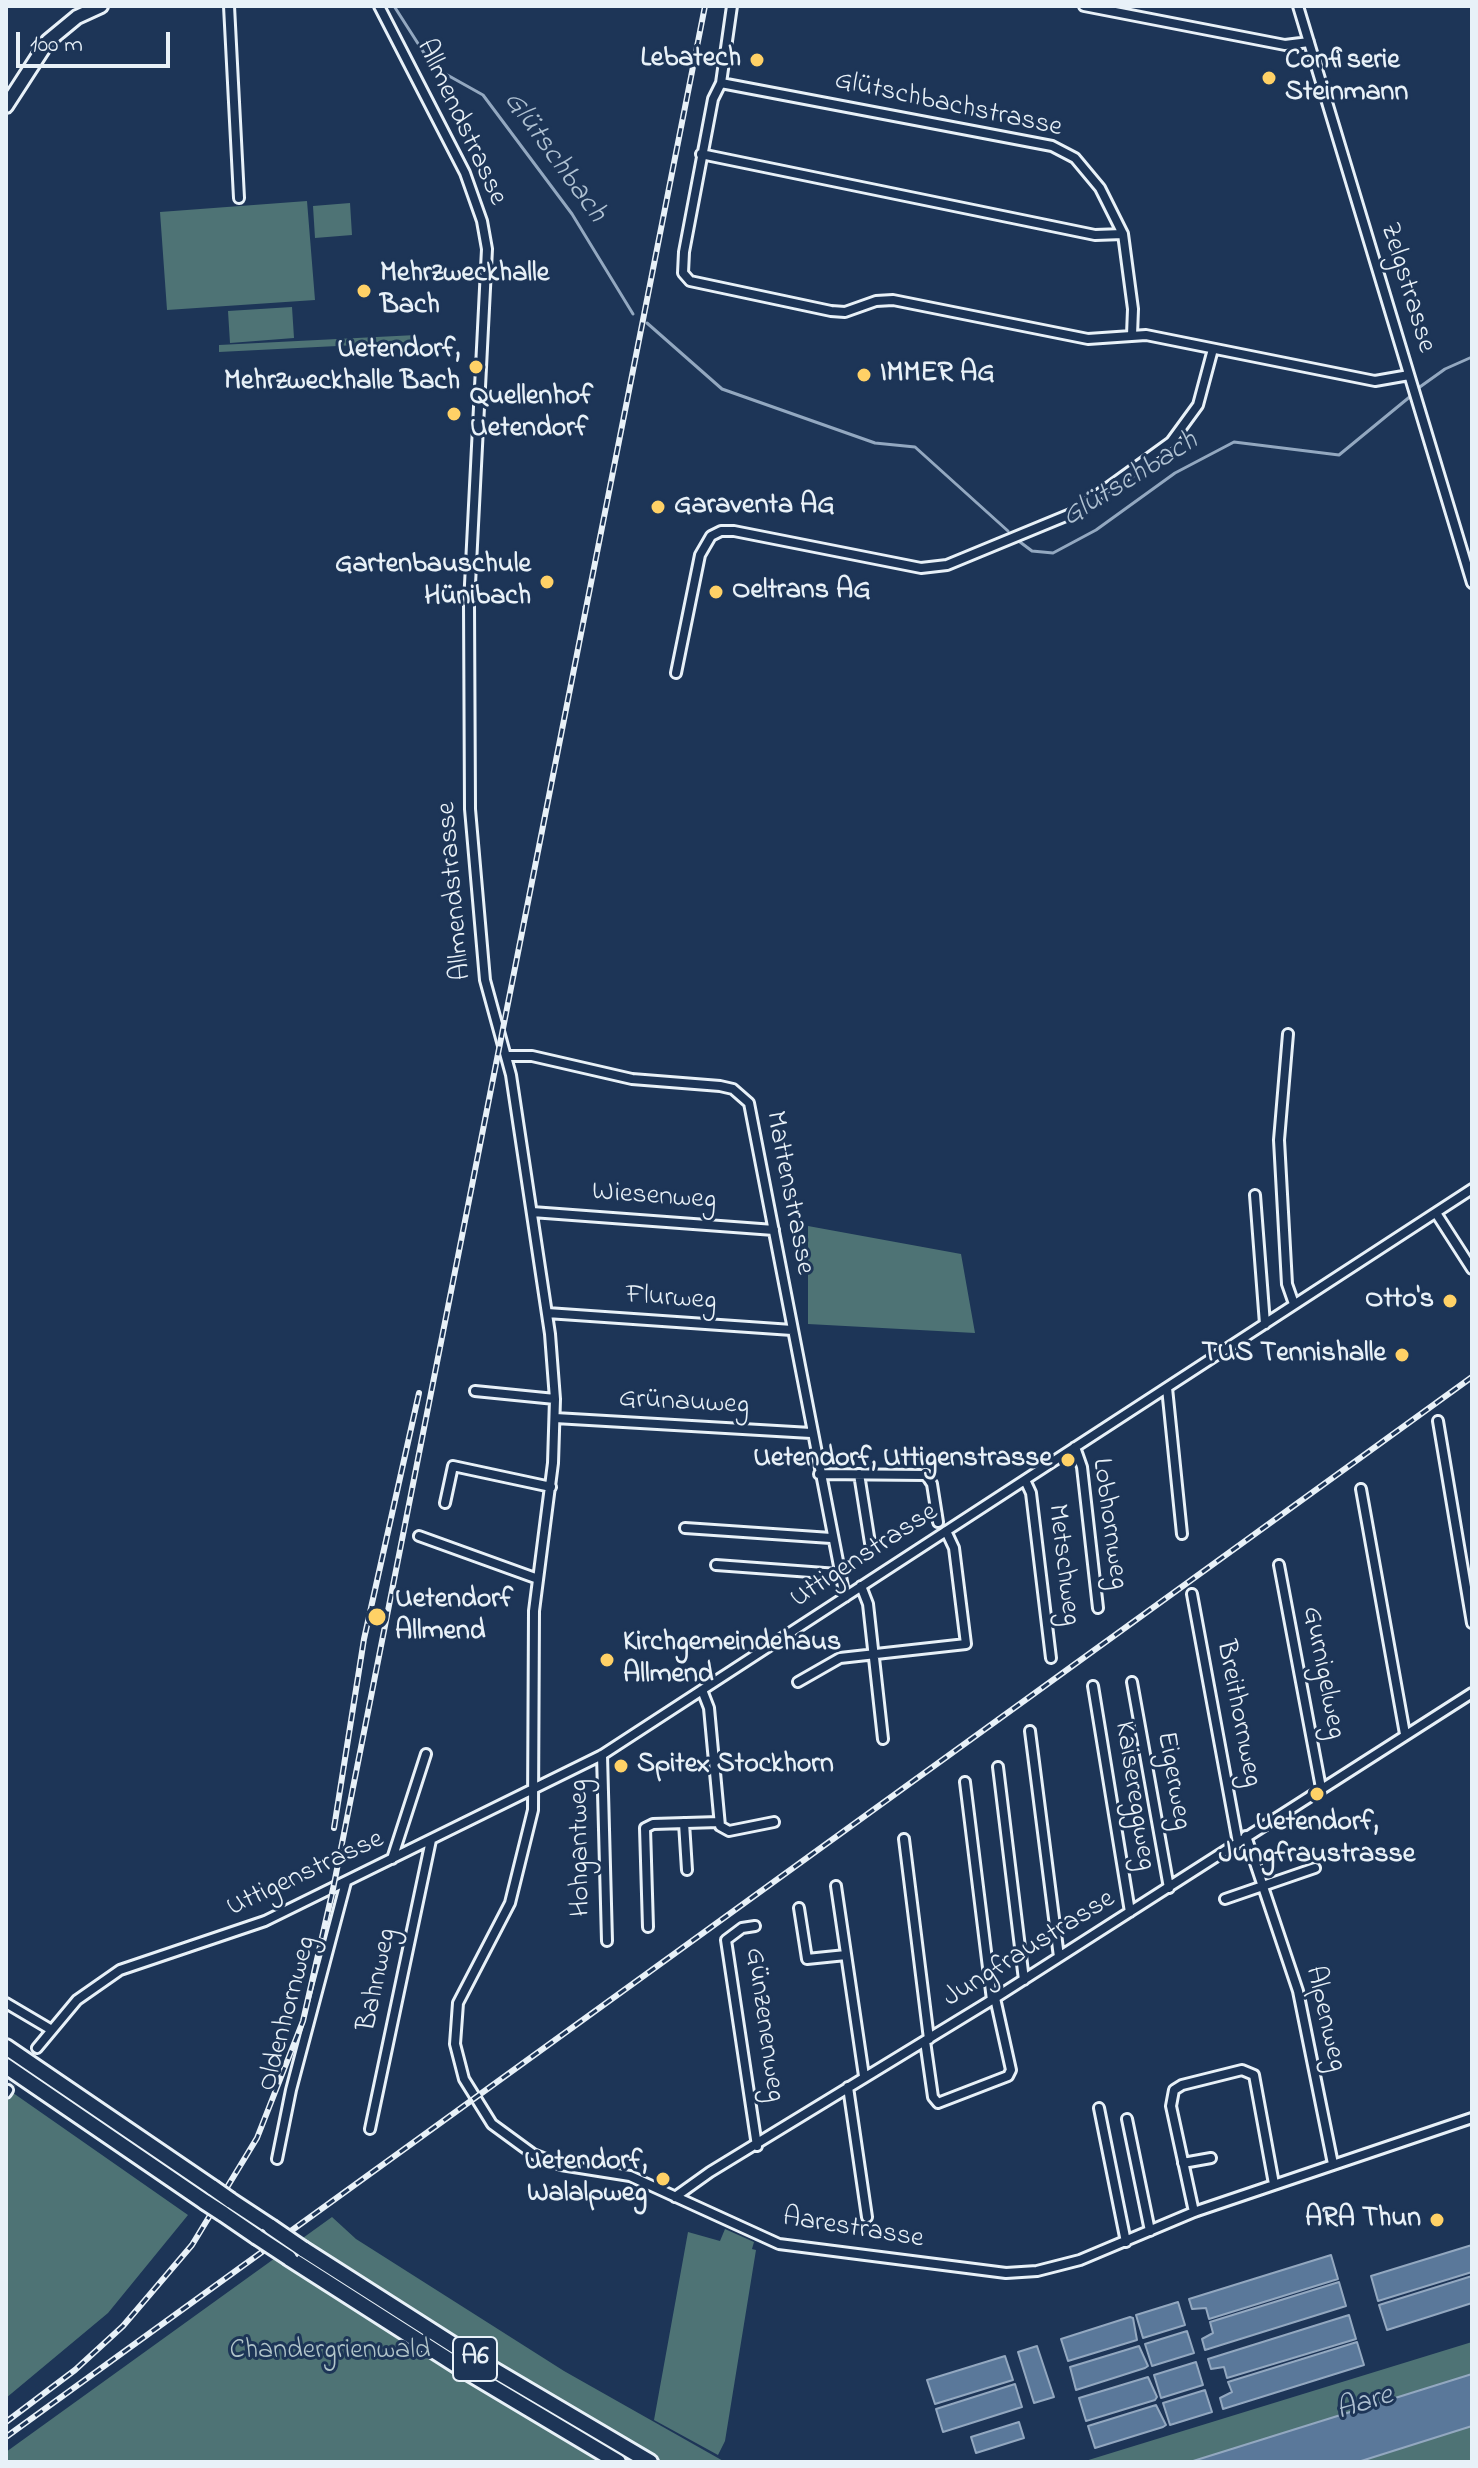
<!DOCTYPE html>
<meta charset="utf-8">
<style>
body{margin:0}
#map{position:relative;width:1478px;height:2468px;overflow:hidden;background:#1d3557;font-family:"Indie Flower",sans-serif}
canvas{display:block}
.frame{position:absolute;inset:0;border:8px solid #e8f1f8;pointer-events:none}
.scale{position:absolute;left:16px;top:32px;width:154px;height:36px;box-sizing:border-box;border:4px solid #e8f1f8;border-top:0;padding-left:10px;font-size:24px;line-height:28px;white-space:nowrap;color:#e8f1f8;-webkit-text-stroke:6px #1d3557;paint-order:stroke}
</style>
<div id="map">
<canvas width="1478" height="2468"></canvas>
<div class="frame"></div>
<div class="scale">100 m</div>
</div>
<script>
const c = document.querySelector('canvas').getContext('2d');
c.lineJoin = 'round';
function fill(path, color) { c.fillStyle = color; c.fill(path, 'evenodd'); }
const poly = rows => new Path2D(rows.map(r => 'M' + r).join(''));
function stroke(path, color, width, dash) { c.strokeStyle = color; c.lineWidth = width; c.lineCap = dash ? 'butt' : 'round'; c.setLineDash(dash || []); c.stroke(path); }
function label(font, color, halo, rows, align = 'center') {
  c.font = font + ' "Indie Flower",sans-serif'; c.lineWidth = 6; c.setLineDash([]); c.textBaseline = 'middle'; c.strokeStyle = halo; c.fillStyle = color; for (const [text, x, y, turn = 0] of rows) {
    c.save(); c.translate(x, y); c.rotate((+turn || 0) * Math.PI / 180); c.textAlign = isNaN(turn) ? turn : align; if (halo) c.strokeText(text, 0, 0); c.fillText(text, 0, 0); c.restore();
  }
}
const green = poly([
 [307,201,315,300,167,310,160,212],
 [350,203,352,235,315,238,313,206],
 [292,307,294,338,230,343,228,311],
 [416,335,416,342,219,352,219,345],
 [808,1226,961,1254,975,1333,808,1324],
 [6,2088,188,2215,108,2313,6,2398],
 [332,2217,356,2239,564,2371,725,2462,6,2462,6,2452],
 [725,2229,754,2242,752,2249,756,2250,725,2441,718,2455,654,2420,688,2232,720,2241],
 [1472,2342,1472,2374,1190,2462,1082,2462],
 [1472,2426,1472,2462,1358,2462]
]);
const water = poly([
 [1472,2245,1472,2272,1378,2301,1371,2276,1472,2245],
 [1331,2255,1338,2279,1209,2319,1206,2308,1192,2309,1189,2299,1331,2255],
 [1472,2276,1472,2303,1387,2330,1379,2305,1472,2276],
 [1339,2282,1346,2306,1205,2350,1202,2339,1213,2333,1210,2322,1339,2282],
 [1178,2302,1185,2325,1143,2338,1136,2315,1178,2302],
 [1349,2315,1356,2339,1227,2378,1224,2367,1211,2369,1208,2359,1349,2315],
 [1130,2317,1133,2318,1137,2340,1068,2361,1061,2339,1130,2317],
 [1187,2331,1194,2353,1152,2366,1145,2344,1187,2331],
 [1357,2342,1364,2365,1223,2409,1220,2398,1232,2392,1228,2382,1357,2342],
 [1037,2346,1054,2397,1034,2403,1018,2352,1037,2346],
 [1139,2346,1148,2366,1145,2368,1076,2390,1070,2367,1139,2346],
 [1005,2356,1013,2380,935,2404,927,2380,1005,2356],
 [1196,2362,1203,2385,1161,2398,1154,2375,1196,2362],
 [1472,2374,1472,2426,1358,2462,1190,2462,1472,2374],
 [1148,2377,1157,2397,1155,2400,1086,2421,1079,2398,1148,2377],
 [1015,2384,1022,2407,943,2432,936,2409,1015,2384],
 [1205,2390,1212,2412,1170,2425,1163,2403,1205,2390],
 [1156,2405,1166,2425,1163,2427,1095,2448,1088,2426,1156,2405],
 [1019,2422,1024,2438,976,2453,971,2437,1019,2422]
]);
const stream = poly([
 [394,6,433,67,483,95,572,214,633,314],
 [647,323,722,389,875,443,915,447,1008,531],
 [1417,389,1445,369,1472,357],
 [1020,542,1032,551,1053,553,1096,530,1175,473,1234,442,1339,455,1412,395]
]);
const minorTunnel = poly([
 [8,2090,37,2048]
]);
const minor = poly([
 [229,6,239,198],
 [379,6,465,173,482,221,487,249,469,604,470,809,485,980,511,1075,550,1334,555,1399,553,1463,534,1611,533,1810,510,1903,458,2003,455,2044,464,2079,492,2124,533,2154,561,2165,630,2176,779,2244,1006,2273,1037,2271,1080,2260,1194,2212,1472,2118],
 [732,6,721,83,713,99,684,252,683,273,690,281,831,311,845,312,876,301,893,300,1088,339,1146,335,1375,381,1409,375],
 [1084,6,1285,45,1309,42],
 [1298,6,1472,583],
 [721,83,1052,146,1075,158,1100,188,1123,234,1133,309,1132,335],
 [701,154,1095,235,1123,234],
 [676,673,700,555,711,536,721,531,734,531,921,568,947,565,1073,513,1171,442,1198,405,1213,349],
 [1288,1034,1279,1140,1287,1284,1294,1304],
 [506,1056,532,1056,632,1079,720,1086,733,1089,749,1103,845,1597],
 [1255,1195,1265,1324],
 [532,1212,774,1230],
 [1436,1213,1472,1269],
 [547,1313,792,1330],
 [1167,1388,1182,1534],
 [475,1391,555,1399],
 [555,1418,811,1433],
 [1438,1421,1472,1623],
 [1075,1447,1082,1467,1098,1608],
 [819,1474,926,1475,932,1484,938,1522],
 [859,1474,870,1543],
 [1025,1480,1031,1493,1051,1658],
 [1361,1489,1405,1734],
 [445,1503,453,1466,551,1487],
 [685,1528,831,1538],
 [419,1536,538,1579],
 [716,1565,838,1574],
 [1279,1565,1321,1788],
 [861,1586,868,1604,883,1739],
 [1192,1594,1238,1843],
 [798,1682,840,1658,966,1644,954,1548,946,1531],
 [1132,1682,1169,1888],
 [1093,1686,1130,1912],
 [702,1690,709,1708,720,1826,729,1831,774,1822],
 [1030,1731,1059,1957],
 [602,1755,607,1941],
 [998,1767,1024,1980],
 [965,1782,992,2000],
 [684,1823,687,1870],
 [1246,1836,1298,1991,1333,2164],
 [904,1839,929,2039],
 [392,1859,426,1754],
 [836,1886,864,2076],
 [1225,1899,1315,1868],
 [799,1908,807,1959,846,1955],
 [755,1926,742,1928,726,1940,757,2146],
 [648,1927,645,1828,653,1824,719,1822],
 [6,2003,50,2029],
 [925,2041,933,2097,938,2103,1008,2076,1011,2070,995,1998],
 [37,2048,77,2000,120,1970,265,1921,602,1755,1472,1189],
 [848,2087,867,2217],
 [6,2093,8,2090],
 [1099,2108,1126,2242],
 [1127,2119,1150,2231],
 [370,2129,431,1840],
 [277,2159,291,2090,346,1882],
 [1183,2163,1211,2158],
 [675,2197,710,2172,995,1998,1472,1693],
 [1194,2212,1171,2106,1174,2090,1182,2085,1242,2070,1254,2075,1274,2184]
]);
const secondary = poly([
 [6,106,48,41,77,17,101,6]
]);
const motorway = poly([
 [6,2047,213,2188],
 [6,2066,205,2202],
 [230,2200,271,2227],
 [222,2213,257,2237],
 [303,2249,477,2360,650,2462],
 [289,2258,469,2373,618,2462]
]);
const rail = poly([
 [334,1828,364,1639,419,1393],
 [6,2422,75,2370,123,2326,192,2245,257,2138,303,2021,333,1889,705,6],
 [6,2437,1472,1377]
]);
const motorwayBridge = poly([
 [213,2188,230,2200],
 [205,2202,222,2213],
 [271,2227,303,2249],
 [257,2237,289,2258]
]);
const markers = [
 [757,60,8,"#ffd166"],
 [1269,78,8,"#ffd166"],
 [364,291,8,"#ffd166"],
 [476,367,8,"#ffd166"],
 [864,375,8,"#ffd166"],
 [454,414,8,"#ffd166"],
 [658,507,8,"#ffd166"],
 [547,582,8,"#ffd166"],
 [716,592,8,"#ffd166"],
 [1450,1301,8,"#ffd166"],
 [1402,1355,8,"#ffd166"],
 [1068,1460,8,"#ffd166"],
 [377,1617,10,"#ffd166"],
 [607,1660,8,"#ffd166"],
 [621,1766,8,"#ffd166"],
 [1317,1794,8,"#ffd166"],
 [663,2179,8,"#ffd166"],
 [1437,2220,8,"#ffd166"]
];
const shields = [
 [475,2359,44]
];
const shieldNames = [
 ["A6",475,2359]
];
const poiNames = [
 ["Lebatech",741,60,"right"],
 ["Confiserie",1285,62],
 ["Steinmann",1285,94],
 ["Mehrzweckhalle",380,275],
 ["Bach",380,307],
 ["Uetendorf,",460,351,"right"],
 ["Mehrzweckhalle Bach",460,383,"right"],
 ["IMMER AG",880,375],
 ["Quellenhof",470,398],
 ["Uetendorf",470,430],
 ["Garaventa AG",674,507],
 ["Gartenbauschule",531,566,"right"],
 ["Hünibach",531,598,"right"],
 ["Oeltrans AG",732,592],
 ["Otto's",1434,1301,"right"],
 ["TUS Tennishalle",1386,1355,"right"],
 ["Uetendorf, Uttigenstrasse",1052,1460,"right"],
 ["Uetendorf",395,1601],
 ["Allmend",395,1633],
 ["Kirchgemeindehaus",623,1644],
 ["Allmend",623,1676],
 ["Spitex Stockhorn",637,1766],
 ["Uetendorf,",1317,1824,"center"],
 ["Jungfraustrasse",1317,1856,"center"],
 ["Uetendorf,",647,2163,"right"],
 ["Walalpweg",647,2195,"right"],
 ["ARA Thun",1421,2220,"right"]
];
const streetNames = [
 ["Glütschbachstrasse",948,106,12],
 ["Allmendstrasse",460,123,65],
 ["Zelgstrasse",1406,288,73],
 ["Allmendstrasse",456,891,-95],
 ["Mattenstrasse",788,1193,79],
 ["Wiesenweg",654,1198,4],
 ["Flurweg",671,1300,4],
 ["Grünauweg",684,1404,3],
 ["Lobhornweg",1108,1524,82],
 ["Uttigenstrasse",865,1557,-33],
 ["Metschweg",1062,1565,83],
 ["Gurnigelweg",1322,1673,79],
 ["Breithornweg",1237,1714,79],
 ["Eigerweg",1172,1781,80],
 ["Kaisereggweg",1133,1796,81],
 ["Hohgantweg",582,1848,-91],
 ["Uttigenstrasse",306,1875,-25],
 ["Jungfraustrasse",1030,1950,-32],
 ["Bahnweg",379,1980,-78],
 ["Oldenhornweg",289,2014,-75],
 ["Alpenweg",1324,2019,77],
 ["Günzenenweg",763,2025,82],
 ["Aarestrasse",853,2230,9]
];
const parkNames = [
 ["Chandergrienwald",330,2352]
];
const waterNames = [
 ["Glütschbach",553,158,54],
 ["Glütschbach",1131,481,-32],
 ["Aare",1365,2405,-17]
];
fill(green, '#4e7375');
fill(water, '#5a789a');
stroke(water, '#93a8c0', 2);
stroke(stream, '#93a8c0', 3);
stroke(minorTunnel, '#3b516f', 8, [8, 4]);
stroke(minor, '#e8f1f8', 14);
stroke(secondary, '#e8f1f8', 18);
stroke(motorway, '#e8f1f8', 20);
stroke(minor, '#1d3557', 8);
stroke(secondary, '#1d3557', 12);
stroke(motorway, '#1d3557', 14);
stroke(rail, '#e8f1f8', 6);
stroke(rail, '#1d3557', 3, [9]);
stroke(motorwayBridge, '#e8f1f8', 20, []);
stroke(motorwayBridge, '#1d3557', 14);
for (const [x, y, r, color] of markers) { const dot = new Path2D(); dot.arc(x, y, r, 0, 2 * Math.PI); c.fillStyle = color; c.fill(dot); stroke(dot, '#1d3557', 3); }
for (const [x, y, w] of shields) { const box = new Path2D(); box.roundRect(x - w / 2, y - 22, w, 44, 6); c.fillStyle = '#1d3557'; c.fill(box); stroke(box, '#e8f1f8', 2); }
label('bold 26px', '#e8f1f8', null, shieldNames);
label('bold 28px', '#e8f1f8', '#1d3557', poiNames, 'left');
label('28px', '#e8f1f8', '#1d3557', streetNames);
label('28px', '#b2c5ca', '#1d3557', parkNames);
label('italic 30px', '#afc1d2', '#1d3557', waterNames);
</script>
